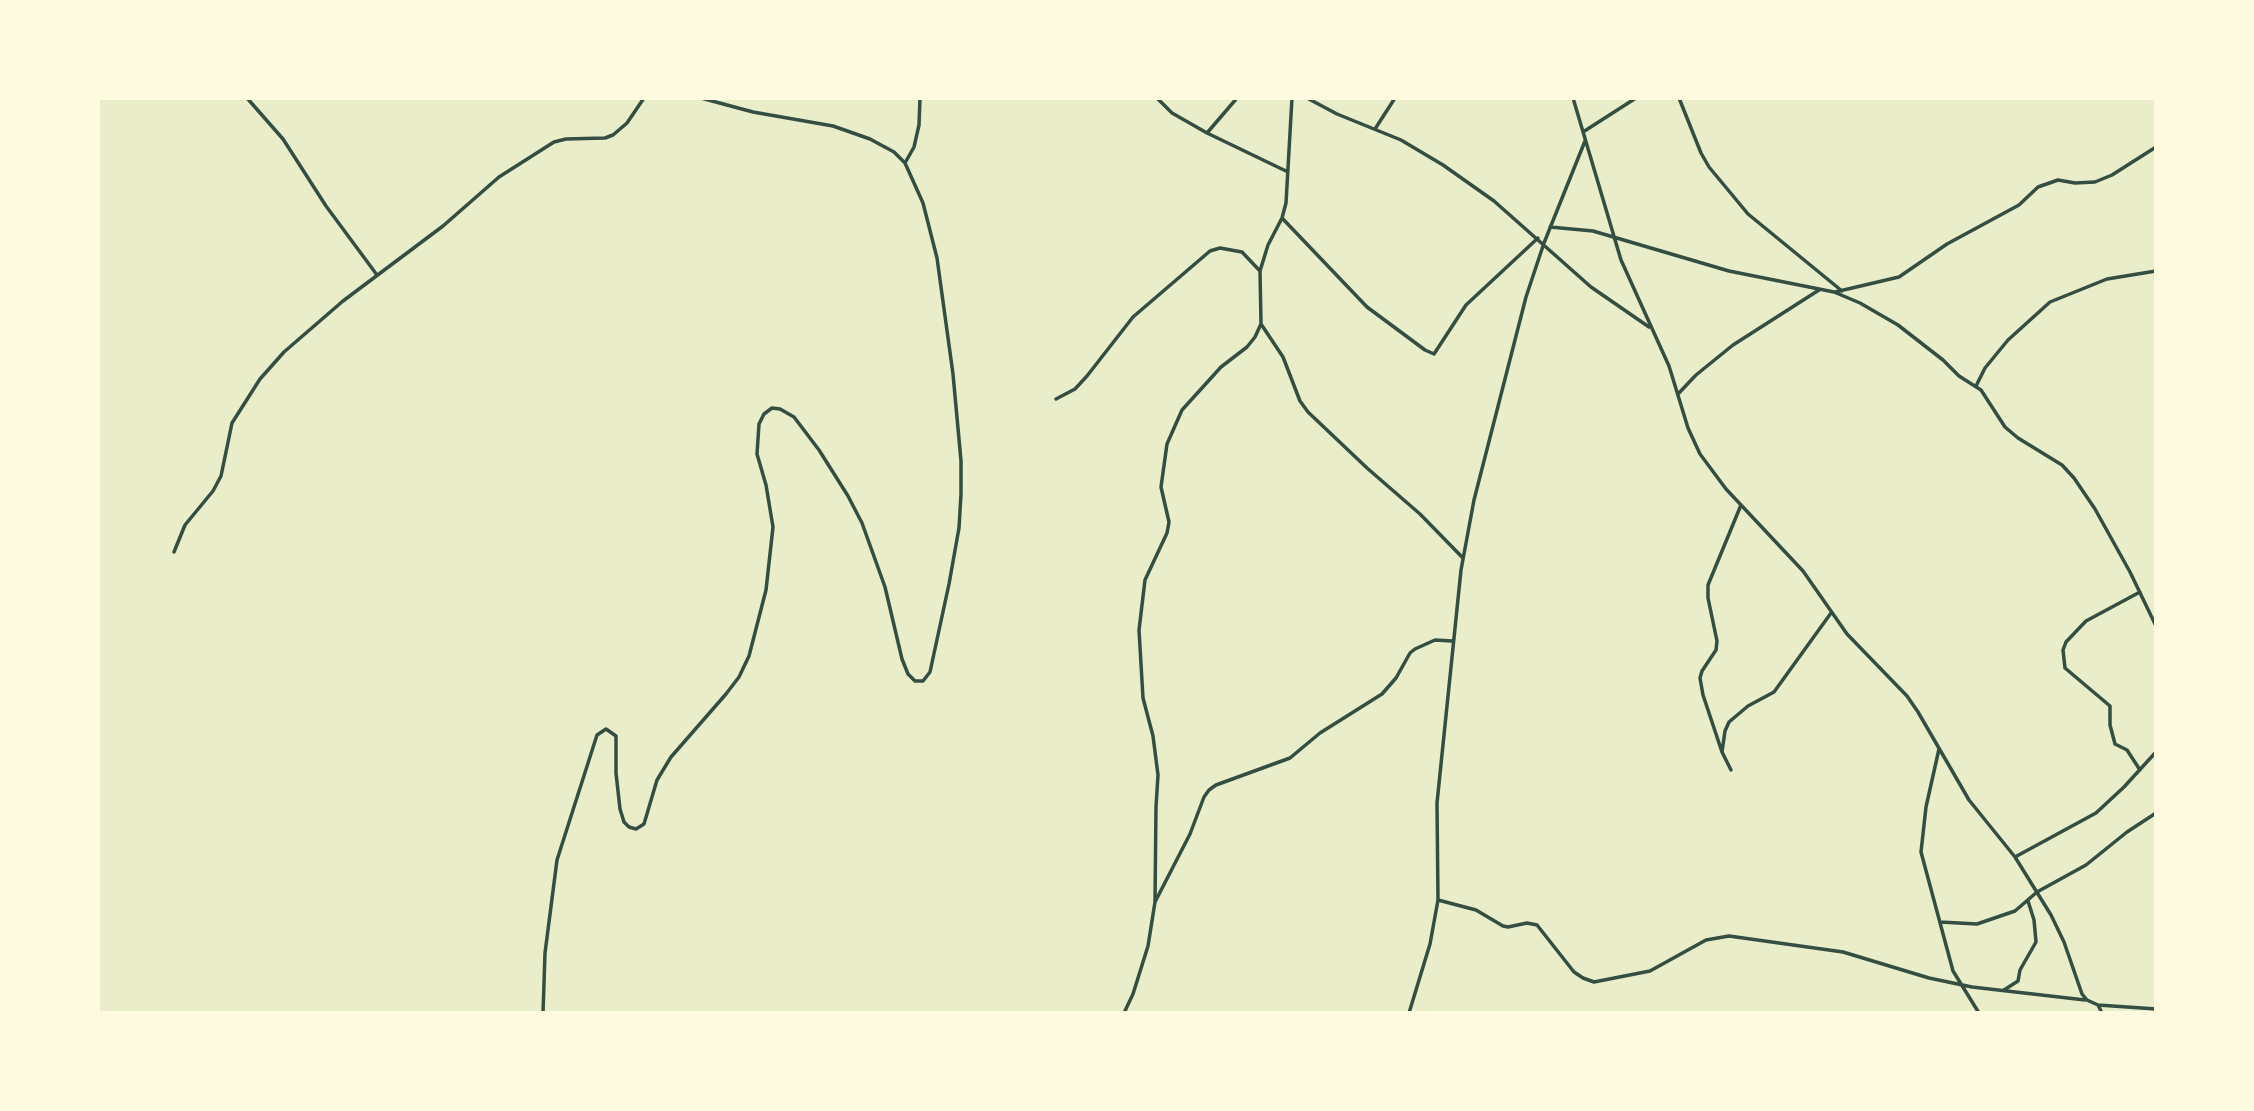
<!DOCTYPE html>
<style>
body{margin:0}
#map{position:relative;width:2254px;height:1111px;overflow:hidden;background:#e9edc9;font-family:Signika,sans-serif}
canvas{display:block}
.frame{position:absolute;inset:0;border:100px solid #fefae0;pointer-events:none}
</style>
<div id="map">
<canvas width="2254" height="1111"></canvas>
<div class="frame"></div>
</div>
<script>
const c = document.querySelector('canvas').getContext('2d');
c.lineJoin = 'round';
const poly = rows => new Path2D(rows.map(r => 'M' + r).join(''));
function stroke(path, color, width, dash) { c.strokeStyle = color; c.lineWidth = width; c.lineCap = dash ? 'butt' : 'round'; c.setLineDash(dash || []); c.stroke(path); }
const minor = poly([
 [247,98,283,139,326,206,377,275],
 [1157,98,1172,113,1207,133,1288,172],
 [1292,98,1286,203,1282,218,1268,245,1260,271,1261,324,1283,357,1300,401,1308,412,1367,468,1420,514,1462,557],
 [1307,98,1337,114,1401,140,1443,165,1494,201,1591,287,1649,327],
 [1573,98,1621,260,1669,366,1688,428,1700,454,1726,489,1803,571,1847,634,1907,696,1918,712,1969,800,2015,857,2051,915,2064,942,2082,994,2087,1000,2098,1005,2156,1009],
 [1679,98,1701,153,1709,167,1748,214,1842,291],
 [1375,129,1395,98],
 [1583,132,1636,98],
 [1207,133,1237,98],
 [905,163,914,147,919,125,920,98],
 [1282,218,1367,307,1425,350,1434,354,1466,305,1538,238],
 [1550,227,1593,231,1729,271,1834,292,1860,303,1898,325,1943,360,1959,376,1981,390,2005,427,2018,438,2062,465,2074,478,2095,509,2130,572,2156,626],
 [1835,292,1899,277,1947,244,2019,205,2038,187,2058,180,2075,183,2095,182,2112,175,2156,147],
 [1976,386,1985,368,2008,340,2050,302,2107,279,2156,271],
 [1678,394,1696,375,1733,345,1819,290],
 [1056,399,1075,389,1087,376,1133,317,1210,251,1220,248,1242,252,1260,271],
 [174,552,185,525,213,491,221,476,232,423,260,379,284,352,343,301,443,226,499,177,554,142,566,139,605,138,613,135,627,123,644,98],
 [1939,749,1926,807,1921,852,1953,971,1979,1013],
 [1722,752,1703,695,1700,678,1702,671,1716,650,1717,641,1708,598,1708,585,1741,505],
 [1731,770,1722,752,1725,731,1729,722,1748,706,1774,692,1831,613],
 [2140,770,2127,750,2115,744,2110,725,2110,706,2065,668,2063,650,2066,642,2086,621,2140,592],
 [2015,857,2096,813,2124,787,2156,752],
 [1438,900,1476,910,1503,926,1508,927,1527,923,1537,925,1574,972,1583,978,1594,982,1650,971,1706,940,1729,936,1843,952,1929,978,1972,987,2085,1000],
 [1155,902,1156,807,1158,775,1153,736,1143,698,1139,630,1145,580,1167,533,1169,522,1161,487,1167,444,1182,410,1221,367,1247,347,1255,337,1261,324],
 [1940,922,1977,924,2015,911,2037,892,2086,865,2127,832,2156,813],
 [2004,990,2018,981,2020,970,2036,942,2034,920,2028,901],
 [2098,1005,2102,1013],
 [543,1013,545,953,557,860,597,735,606,729,616,736,616,773,620,809,624,822,629,827,636,829,644,824,657,780,671,757,726,694,739,677,749,656,766,590,773,527,766,485,757,454,759,424,764,414,772,408,780,409,794,417,819,450,848,496,862,523,885,587,902,659,908,674,915,681,923,681,930,672,949,584,959,528,961,494,961,461,953,374,937,258,923,203,905,163,894,152,870,139,833,126,753,112,701,98],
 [1124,1013,1133,994,1148,946,1155,902,1190,834,1204,797,1209,790,1216,785,1290,758,1320,733,1382,694,1396,678,1410,653,1415,649,1435,640,1452,641],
 [1409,1013,1430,944,1438,900,1437,803,1461,570,1474,500,1526,297,1544,243,1585,141]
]);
stroke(minor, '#344e41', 3.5);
</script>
